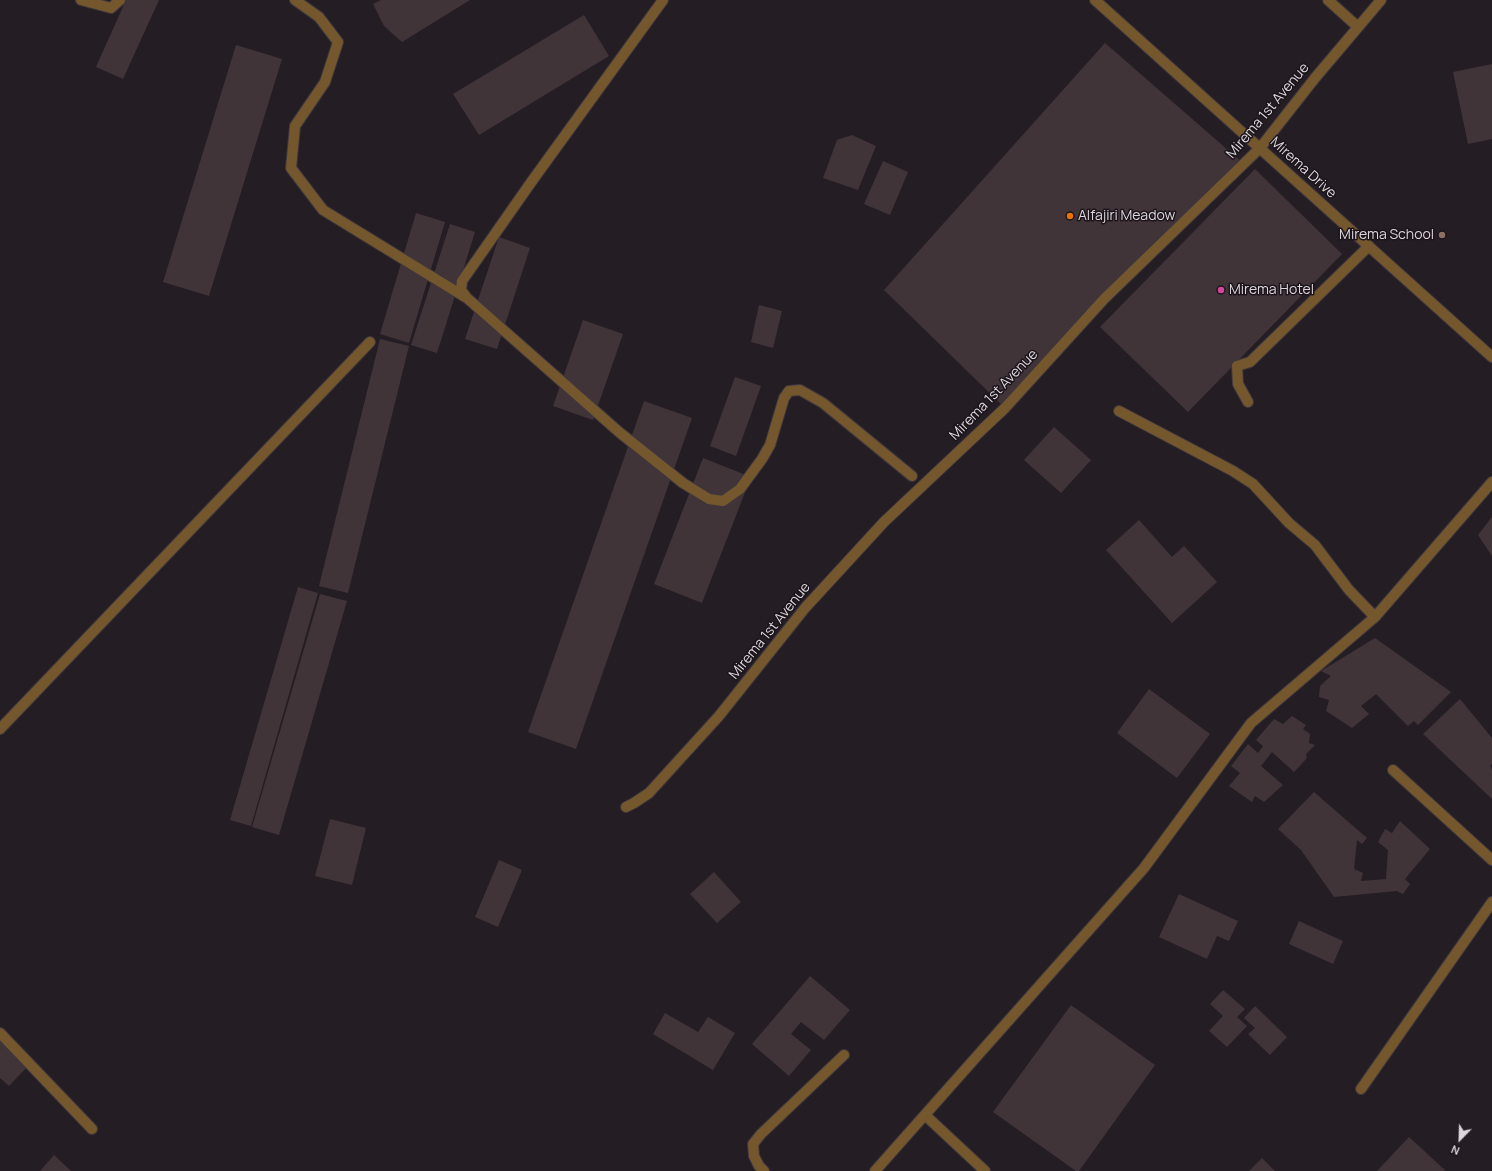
<!DOCTYPE html>
<style>
body{margin:0}
#map{position:relative;width:1492px;height:1171px;overflow:hidden;background:#251d24;font-family:Manrope,sans-serif}
canvas{display:block}
.north{position:absolute;left:1440px;top:1119px;width:40px;height:40px;-webkit-text-stroke:3px #1c141b;paint-order:stroke;rotate:203deg;font-size:11px;font-weight:700;line-height:16px;text-align:center;color:#ddd7dc}
.north::after{content:'';display:block;margin:auto;width:14px;height:18px;background:#ddd7dc;clip-path:polygon(50% 0,100% 100%,50% 72%,0 100%)}
</style>
<div id="map">
<canvas width="1492" height="1171"></canvas>
<div class="north">N</div>
</div>
<script>
const c = document.querySelector('canvas').getContext('2d');
c.lineJoin = 'round';
function fill(path, color) { c.fillStyle = color; c.fill(path, 'evenodd'); }
const poly = rows => new Path2D(rows.map(r => 'M' + r).join(''));
function stroke(path, color, width, dash) { c.strokeStyle = color; c.lineWidth = width; c.lineCap = dash ? 'butt' : 'round'; c.setLineDash(dash || []); c.stroke(path); }
function label(font, color, halo, rows, align = 'center') {
  c.font = font + ' Manrope,sans-serif'; c.lineWidth = 3; c.setLineDash([]); c.textBaseline = 'middle'; c.strokeStyle = halo; c.fillStyle = color; for (const [text, x, y, turn = 0] of rows) {
    c.save(); c.translate(x, y); c.rotate((+turn || 0) * Math.PI / 180); c.textAlign = isNaN(turn) ? turn : align; if (halo) c.strokeText(text, 0, 0); c.fillText(text, 0, 0); c.restore();
  }
}
const building = poly([
 [126,0,159,0,123,79,96,67],
 [381,0,470,0,402,42,384,26,373,4],
 [584,15,609,56,479,135,453,94],
 [1105,43,1244,164,1137,268,1005,408,884,290],
 [236,45,282,59,209,296,163,282],
 [1492,64,1492,139,1468,144,1453,72],
 [852,135,876,146,858,190,823,178,837,140],
 [883,161,908,172,890,215,864,204],
 [1255,169,1342,254,1188,412,1100,327],
 [416,213,445,222,409,343,380,334],
 [450,224,475,232,437,353,411,345],
 [499,237,530,248,497,349,465,339],
 [759,305,782,311,773,348,751,342],
 [583,320,623,334,593,420,553,406],
 [380,339,409,346,348,593,319,586],
 [735,377,761,386,736,456,710,446],
 [644,401,692,418,576,749,528,732],
 [1054,427,1091,460,1061,493,1024,460],
 [703,458,751,477,702,603,654,584],
 [1492,517,1492,556,1478,535],
 [1139,520,1172,557,1184,546,1217,582,1172,623,1106,550],
 [298,587,318,593,251,826,230,820],
 [320,594,347,601,279,835,252,827],
 [1375,638,1451,692,1418,725,1414,721,1408,726,1376,694,1361,706,1369,714,1352,728,1326,711,1329,700,1319,697,1320,686,1331,676,1321,671],
 [1149,689,1210,734,1177,778,1117,733],
 [1460,699,1492,738,1492,764,1490,765,1492,770,1492,799,1423,734],
 [1292,716,1306,725,1303,729,1310,734,1309,743,1315,745,1306,754,1307,758,1294,772,1272,752,1261,766,1283,785,1264,802,1255,796,1252,802,1229,786,1240,773,1231,766,1248,744,1258,753,1263,746,1256,740,1274,719,1283,724],
 [1314,792,1367,838,1362,844,1357,840,1354,869,1363,873,1361,881,1386,879,1388,850,1378,842,1385,829,1392,833,1400,821,1430,849,1405,879,1410,884,1403,894,1397,891,1334,897,1301,850,1278,829],
 [330,819,366,828,352,885,315,876],
 [499,860,522,870,498,927,475,917],
 [714,872,741,902,717,923,690,894],
 [1179,894,1238,921,1229,941,1217,936,1207,959,1159,937],
 [1299,921,1343,941,1333,964,1289,944],
 [810,976,850,1010,824,1040,801,1022,791,1034,811,1050,789,1076,752,1044],
 [1223,990,1245,1009,1237,1017,1247,1026,1227,1047,1209,1031,1223,1016,1210,1004],
 [1071,1005,1155,1065,1079,1171,1076,1171,993,1112],
 [1255,1006,1287,1037,1270,1055,1248,1034,1255,1028,1244,1018],
 [665,1013,698,1032,708,1017,735,1033,713,1070,653,1034],
 [0,1041,27,1067,9,1086,0,1078],
 [1409,1137,1445,1170,1444,1171,1377,1171],
 [54,1155,71,1171,40,1171],
 [1262,1158,1275,1171,1249,1171]
]);
const minor = poly([
 [81,0,111,8,120,0],
 [295,0,319,17,338,42,325,82,295,126,291,168,323,210,465,297],
 [663,0,532,181,462,281,461,290,467,298,619,432,683,483,709,499,723,501,740,489,762,459,770,445,784,398,789,391,800,390,823,403,912,476],
 [1095,0,1492,357],
 [1328,0,1358,27],
 [1248,402,1238,384,1237,366,1250,362,1369,246],
 [1119,411,1233,471,1253,484,1289,523,1315,545,1349,590,1375,617],
 [0,729,370,342],
 [1393,770,1492,860],
 [626,807,634,803,649,793,719,716,805,608,884,522,1005,408,1104,299,1260,148,1315,78,1381,0],
 [0,1033,92,1129],
 [1361,1089,1492,902],
 [925,1115,985,1171],
 [764,1171,759,1166,754,1156,753,1144,761,1134,844,1055],
 [875,1171,1144,868,1251,723,1375,617,1492,482]
]);
const markers = [
 [1070,216,4,"#e8710a"],
 [1442,235,4,"#8d6e63"],
 [1221,290,4,"#d1479c"]
];
const streetNames = [
 ["Mirema 1st Avenue",1268,111,-50],
 ["Mirema Drive",1303,168,42],
 ["Mirema 1st Avenue",994,395,-46],
 ["Mirema 1st Avenue",770,631,-51]
];
const poiNames = [
 ["Alfajiri Meadow",1078,216],
 ["Mirema School",1434,235,"right"],
 ["Mirema Hotel",1229,290]
];
fill(building, '#403438');
stroke(minor, '#3f373e', 12);
stroke(minor, '#75572e', 10);
for (const [x, y, r, color] of markers) { const dot = new Path2D(); dot.arc(x, y, r, 0, 2 * Math.PI); c.fillStyle = color; c.fill(dot); stroke(dot, '#1c141b', 1.5); }
label('14px', '#ddd7dc', '#1c141b', streetNames);
label('14px', '#ddd7dc', '#1c141b', poiNames, 'left');
</script>
